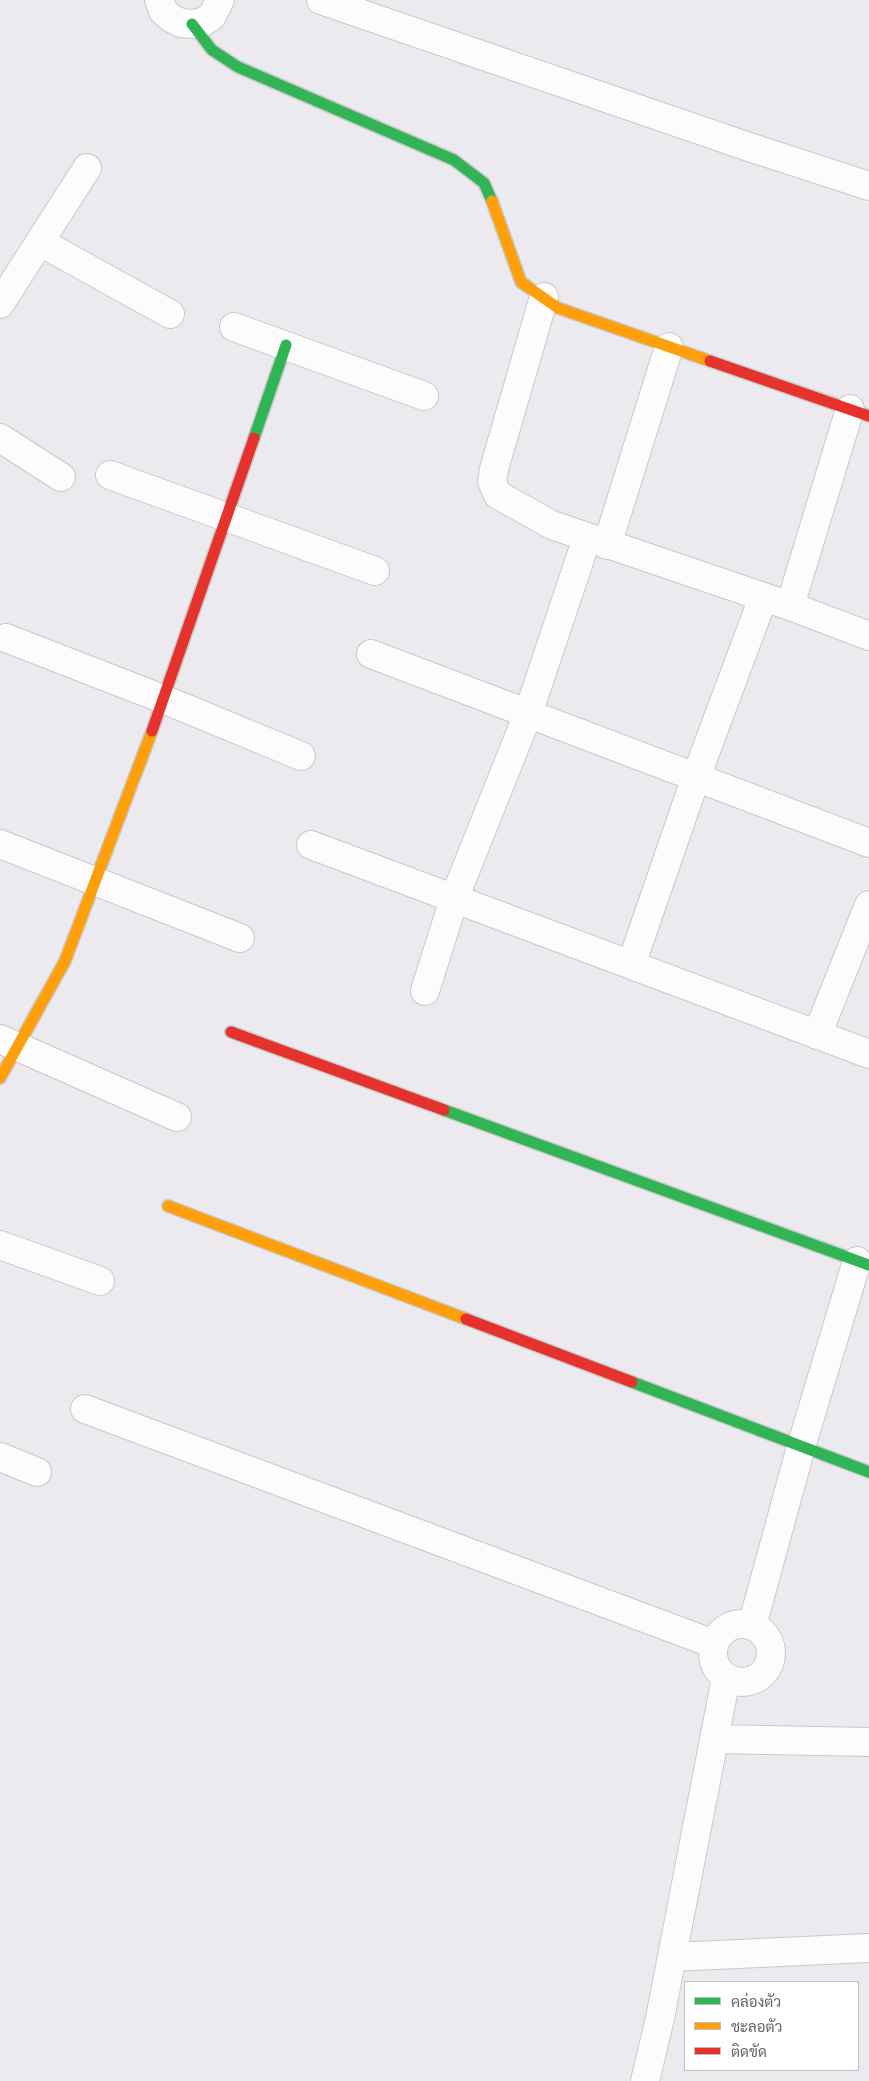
<!DOCTYPE html>
<meta charset="utf-8">
<style>
body{margin:0}
#map{position:relative;width:869px;height:2081px;overflow:hidden;background:#eceaee;font-family:Montserrat,Sarabun,sans-serif}
canvas{display:block}
.legend{position:absolute;left:684px;top:1981px;width:175px;height:90px;box-sizing:border-box;background:#fff;border:1px solid #c1c2bf;margin:0;padding:6px 9px;list-style:none;font-size:15px;color:#65675f}
.legend li{display:flex;align-items:center;gap:10px;height:25px}
.legend b{width:25px;border:1px solid #c1c2bf}
</style>
<div id="map">
<canvas width="869" height="2081"></canvas>
<ul class="legend">
<li><b style="height:6px;background:#30b455"></b>คล่องตัว</li>
<li><b style="height:6px;background:#ff9f0a"></b>ชะลอตัว</li>
<li><b style="height:6px;background:#e5322d"></b>ติดขัด</li>
</ul>
</div>
<script>
const c = document.querySelector('canvas').getContext('2d');
c.lineJoin = 'round';
const poly = rows => new Path2D(rows.map(r => 'M' + r).join(''));
function stroke(path, color, width, dash) { c.strokeStyle = color; c.lineWidth = width; c.lineCap = dash ? 'butt' : 'round'; c.setLineDash(dash || []); c.stroke(path); }
const street = poly([
 [159,0,163,11,171,18,181,23,192,24,203,22,212,16,220,0],
 [321,0,749,147,869,186],
 [40,242,170,314],
 [544,297,494,469,492,482,498,495,552,525,790,606,869,636],
 [0,304,87,168],
 [234,327,424,396],
 [0,438,61,477],
 [110,475,375,571],
 [607,545,669,347],
 [790,606,850,409],
 [6,638,163,699,301,756],
 [371,654,869,843],
 [0,844,240,938],
 [311,845,869,1054],
 [631,965,696,777,763,598],
 [425,991,454,899,528,714,587,538],
 [817,1035,869,905],
 [0,1039,177,1117],
 [0,1245,100,1281],
 [85,1409,714,1644],
 [0,1457,37,1472],
 '713 1653a29 29 0 1 1 58 0a29 29 0 1 1-58 0Z',
 [752,1626,801,1447,857,1261],
 [715,1739,869,1742],
 [672,1957,869,1948],
 [645,2081,660,2018,726,1678]
]);
const fast = poly([
 [192,24,212,50,238,67,454,160,484,183,492,201],
 [254,438,286,345],
 [444,1110,869,1265],
 [632,1382,869,1472]
]);
const slow = poly([
 [492,201,521,282,558,308,710,361],
 [0,1078,65,961,152,731],
 [168,1206,466,1319]
]);
const jam = poly([
 [710,361,869,416],
 [152,731,254,438],
 [231,1032,444,1110],
 [466,1319,632,1382]
]);
stroke(street, '#c9c8c9', 30);
stroke(fast, '#c8c8c7', 14);
stroke(slow, '#c8c8c7', 14);
stroke(jam, '#c8c8c7', 14);
stroke(street, '#fcfcfc', 28);
stroke(fast, '#30b455', 11);
stroke(slow, '#ff9f0a', 11);
stroke(jam, '#e5322d', 11);
</script>
